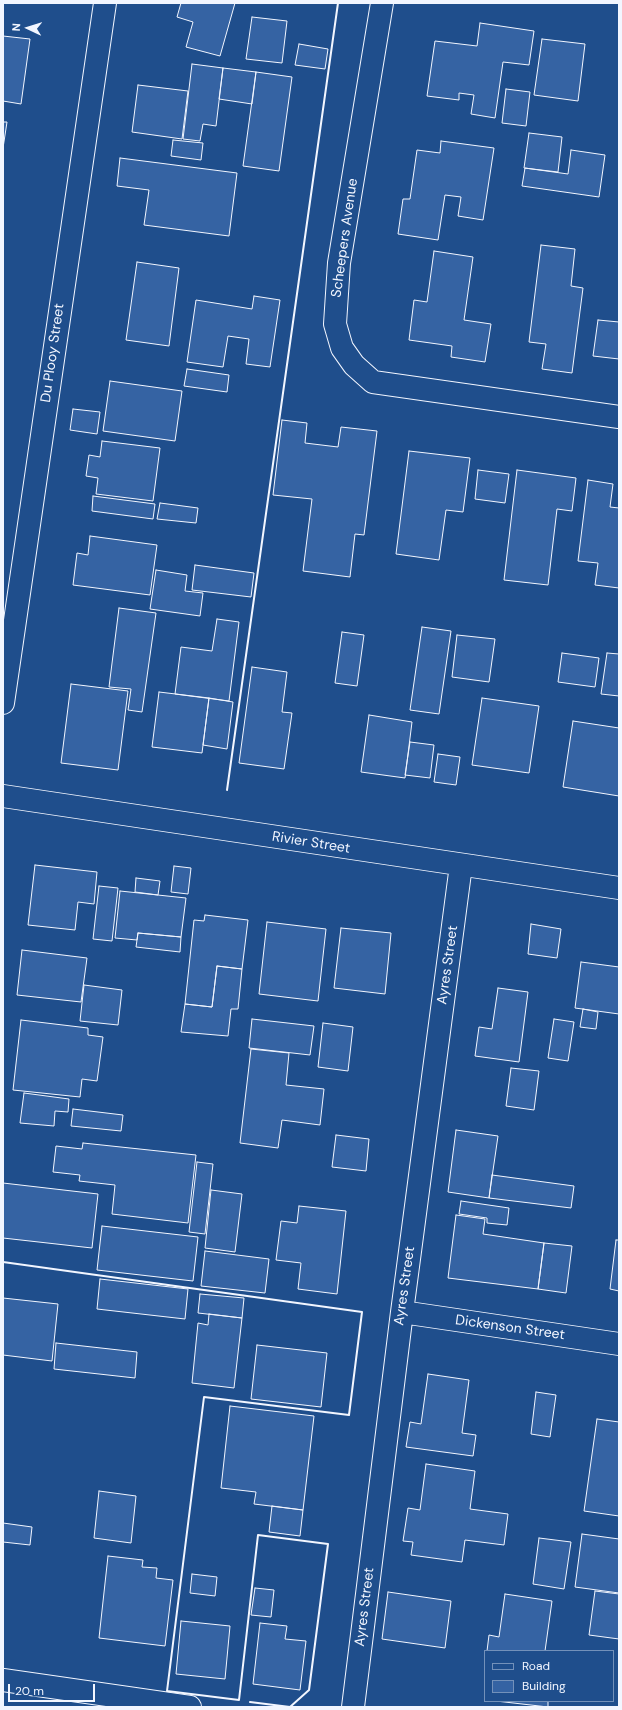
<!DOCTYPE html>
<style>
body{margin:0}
#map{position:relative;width:622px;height:1710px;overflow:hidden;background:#1f4e8c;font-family:"DM Sans",sans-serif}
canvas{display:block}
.frame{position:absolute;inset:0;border:4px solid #f2f6ff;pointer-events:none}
.legend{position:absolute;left:484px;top:1650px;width:130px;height:52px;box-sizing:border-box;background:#1f4e8c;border:1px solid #7391ba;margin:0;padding:5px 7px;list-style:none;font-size:12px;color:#f2f6ff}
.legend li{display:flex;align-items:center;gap:8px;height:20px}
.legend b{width:20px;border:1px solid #7391ba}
.north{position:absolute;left:8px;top:8px;width:40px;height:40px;-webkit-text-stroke:3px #1f4e8c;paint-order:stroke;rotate:274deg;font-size:11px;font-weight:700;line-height:16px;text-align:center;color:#f2f6ff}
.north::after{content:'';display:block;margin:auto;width:14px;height:18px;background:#f2f6ff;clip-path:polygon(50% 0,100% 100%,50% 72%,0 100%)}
.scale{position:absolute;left:8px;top:1684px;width:87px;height:18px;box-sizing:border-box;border:2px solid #f2f6ff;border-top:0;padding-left:5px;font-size:12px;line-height:14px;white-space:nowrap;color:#f2f6ff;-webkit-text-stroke:3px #1f4e8c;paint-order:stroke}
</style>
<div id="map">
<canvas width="622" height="1710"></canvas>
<div class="frame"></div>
<ul class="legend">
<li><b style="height:5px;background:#1f4e8c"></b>Road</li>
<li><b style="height:11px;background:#3563a3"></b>Building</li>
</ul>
<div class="north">N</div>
<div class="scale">20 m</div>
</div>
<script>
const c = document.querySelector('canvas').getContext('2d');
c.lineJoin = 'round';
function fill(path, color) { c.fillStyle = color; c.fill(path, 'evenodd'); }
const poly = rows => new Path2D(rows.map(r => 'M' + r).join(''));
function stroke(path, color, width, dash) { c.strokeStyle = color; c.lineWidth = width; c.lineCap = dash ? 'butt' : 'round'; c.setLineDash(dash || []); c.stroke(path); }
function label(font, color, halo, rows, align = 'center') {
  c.font = font + ' "DM Sans",sans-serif'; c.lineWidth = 3; c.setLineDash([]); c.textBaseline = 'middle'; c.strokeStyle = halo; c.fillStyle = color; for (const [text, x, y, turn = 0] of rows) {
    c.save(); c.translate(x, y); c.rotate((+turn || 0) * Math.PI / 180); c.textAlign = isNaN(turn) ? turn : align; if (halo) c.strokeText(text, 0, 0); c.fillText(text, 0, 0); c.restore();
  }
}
const building = poly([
 [181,3,235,3,220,56,186,47,193,22,177,17,181,3],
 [252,17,287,21,282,63,246,59,252,17],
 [480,23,534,31,529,65,503,62,495,118,471,114,474,95,459,93,459,100,427,96,435,41,477,46,480,23],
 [3,36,30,39,21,104,3,101,3,36],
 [542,39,585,44,578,101,534,95,542,39],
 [299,44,328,49,325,69,295,65,299,44],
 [192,64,223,68,216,126,203,124,200,141,183,139,192,64],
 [223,68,256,72,252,104,219,99,223,68],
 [256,72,292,77,279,171,243,166,256,72],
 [138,85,188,91,182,139,132,132,138,85],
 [506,89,530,92,526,126,502,123,506,89],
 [3,122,7,122,3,148,3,122],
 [529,133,562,137,558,172,524,168,529,133],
 [173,140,203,143,201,160,171,156,173,140],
 [441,141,494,148,483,220,458,216,461,197,445,195,438,240,398,234,403,199,410,199,417,150,440,153,441,141],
 [571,150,605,155,599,197,522,186,525,168,568,174,571,150],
 [120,158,237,173,229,236,144,225,149,190,117,186,120,158],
 [541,245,575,249,571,286,583,288,572,373,542,369,546,344,529,342,541,245],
 [434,251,473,257,464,320,491,324,485,362,451,357,452,346,409,340,414,300,427,302,434,251],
 [137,262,179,268,169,346,126,340,137,262],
 [254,296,280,300,270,367,246,364,249,339,228,336,223,367,187,362,196,300,252,309,254,296],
 [598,320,619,322,619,359,593,356,598,320],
 [187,369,229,375,227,392,184,386,187,369],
 [110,381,182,391,175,441,103,431,110,381],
 [73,409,100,412,97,434,70,430,73,409],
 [282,420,307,423,305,443,338,447,341,427,377,431,364,535,355,534,350,577,303,571,312,499,273,495,282,420],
 [102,441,160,448,153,501,96,494,98,478,86,476,89,455,100,457,102,441],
 [409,451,470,458,463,512,446,510,439,560,396,554,409,451],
 [478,470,509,474,505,503,475,499,478,470],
 [517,470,576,478,572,511,557,509,548,585,504,580,517,470],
 [588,480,613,484,610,507,619,508,619,588,595,585,598,563,578,561,588,480],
 [93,496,155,504,153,519,92,511,93,496],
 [160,503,198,508,196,523,157,519,160,503],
 [90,536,157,545,150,595,73,585,77,553,88,555,90,536],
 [195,565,254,573,251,597,192,590,195,565],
 [156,570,187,575,185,591,203,593,200,616,150,609,156,570],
 [119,608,156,613,142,712,128,710,131,689,109,687,119,608],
 [217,619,239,622,229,701,175,694,181,647,212,651,217,619],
 [422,627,451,631,439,714,410,710,422,627],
 [342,632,364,635,357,686,335,683,342,632],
 [457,635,495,639,489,682,452,677,457,635],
 [562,653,599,658,595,687,558,682,562,653],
 [607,653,619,654,619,696,601,694,607,653],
 [252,667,287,672,282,712,292,713,284,769,239,763,252,667],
 [71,684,128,691,118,770,61,763,71,684],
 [159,692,209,698,202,753,152,747,159,692],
 [209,698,233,702,227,749,203,745,209,698],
 [482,698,539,706,529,773,472,765,482,698],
 [369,715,412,722,405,778,361,772,369,715],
 [573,721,619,728,619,796,563,787,573,721],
 [410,742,434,745,430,778,405,775,410,742],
 [438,754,460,757,456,785,434,782,438,754],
 [35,865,97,872,94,904,78,902,75,930,28,925,35,865],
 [174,866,191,868,188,894,171,892,174,866],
 [136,878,160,881,158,895,135,892,136,878],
 [99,886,118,888,112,941,93,939,99,886],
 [120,891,186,898,181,937,138,933,137,940,115,938,120,891],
 [205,915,248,920,242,969,217,966,212,1007,185,1004,194,920,204,921,205,915],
 [267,922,326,929,318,1001,259,994,267,922],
 [531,924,561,929,557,958,528,954,531,924],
 [341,928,391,933,385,994,334,988,341,928],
 [138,933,181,937,180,952,136,947,138,933],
 [22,950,87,958,81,1002,17,995,22,950],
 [581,962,619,967,619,1014,575,1008,581,962],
 [217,966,242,969,238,1009,231,1009,228,1036,181,1032,185,1004,212,1007,217,966],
 [84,985,122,990,118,1025,80,1021,84,985],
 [498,988,528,992,519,1062,475,1056,479,1027,492,1029,498,988],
 [583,1009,598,1012,596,1029,580,1027,583,1009],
 [252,1019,314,1026,310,1055,249,1048,252,1019],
 [554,1019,574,1022,568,1061,548,1058,554,1019],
 [21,1020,88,1028,88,1035,103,1037,97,1081,82,1079,80,1097,13,1090,21,1020],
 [323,1023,353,1027,348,1071,318,1067,323,1023],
 [251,1049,289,1053,286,1085,324,1089,320,1125,282,1120,278,1148,240,1143,251,1049],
 [511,1068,539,1071,534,1110,506,1106,511,1068],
 [24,1093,69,1099,68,1112,55,1111,54,1126,20,1123,24,1093],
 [73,1109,123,1115,121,1131,71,1126,73,1109],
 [456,1130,498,1136,489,1198,448,1192,456,1130],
 [336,1135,369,1139,366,1171,332,1167,336,1135],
 [83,1143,196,1155,188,1223,112,1214,115,1185,79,1181,80,1175,53,1172,56,1146,82,1149,83,1143],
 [197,1162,213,1164,205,1234,189,1232,197,1162],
 [492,1175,574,1186,571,1208,489,1198,492,1175],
 [3,1183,98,1194,92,1248,3,1238,3,1183],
 [211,1190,242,1194,235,1252,205,1248,211,1190],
 [461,1201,509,1208,507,1225,487,1223,487,1218,459,1214,461,1201],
 [299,1206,346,1211,337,1294,298,1289,301,1263,276,1260,281,1221,297,1223,299,1206],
 [456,1215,485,1219,483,1234,544,1243,538,1289,448,1278,456,1215],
 [102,1226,198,1237,193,1281,97,1270,102,1226],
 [616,1240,619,1240,619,1291,610,1289,616,1240],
 [544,1243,572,1246,566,1293,538,1289,544,1243],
 [205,1251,269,1259,265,1293,201,1286,205,1251],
 [100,1279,188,1289,185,1319,97,1309,100,1279],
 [200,1294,244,1298,242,1318,198,1313,200,1294],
 [3,1298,58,1304,52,1361,3,1355,3,1298],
 [209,1314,242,1318,234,1388,192,1383,198,1323,208,1325,209,1314],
 [56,1343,137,1352,135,1378,54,1369,56,1343],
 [257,1345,327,1353,321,1407,251,1399,257,1345],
 [428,1374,469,1380,462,1433,476,1435,473,1456,406,1447,410,1422,421,1424,428,1374],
 [536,1392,556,1395,550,1437,531,1434,536,1392],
 [230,1406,314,1416,303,1510,254,1504,256,1492,221,1488,230,1406],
 [597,1419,619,1422,619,1516,584,1511,597,1419],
 [426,1464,475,1471,470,1509,508,1514,504,1545,465,1540,462,1562,411,1555,413,1542,403,1541,408,1508,420,1510,426,1464],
 [99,1491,136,1496,131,1543,94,1538,99,1491],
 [272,1506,303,1510,300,1536,269,1532,272,1506],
 [3,1523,32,1527,30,1545,3,1542,3,1523],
 [582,1534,619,1539,619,1593,575,1587,582,1534],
 [539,1538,571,1542,564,1589,533,1584,539,1538],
 [108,1556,143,1560,142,1567,157,1568,156,1578,173,1580,165,1646,99,1638,108,1556],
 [192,1574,217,1577,215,1596,190,1593,192,1574],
 [255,1588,274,1590,271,1617,251,1615,255,1588],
 [595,1591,619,1594,619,1639,589,1635,595,1591],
 [388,1592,451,1601,445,1648,382,1639,388,1592],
 [505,1594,552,1601,545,1651,487,1651,489,1635,499,1637,505,1594],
 [181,1621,230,1626,225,1679,176,1674,181,1621],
 [260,1623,287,1626,285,1639,306,1641,300,1690,253,1684,260,1623],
 [496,1701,548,1701,548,1707,496,1701]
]);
const street = poly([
 [382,3,339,263,335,324,342,348,354,365,373,382,619,417],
 [3,703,105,3],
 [3,796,619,888],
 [402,1312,619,1344],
 [3,1680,190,1707],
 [353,1707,402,1312,461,865]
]);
const wall = poly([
 [227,790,338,3],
 [3,1262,362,1312,349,1415,204,1397,167,1691,239,1700,258,1535,328,1544,309,1690,290,1707,250,1702]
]);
const streetNames = [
 ["Scheepers Avenue",345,238,-82],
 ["Du Plooy Street",53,353,-82],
 ["Rivier Street",311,843,9],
 ["Ayres Street",448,965,-82],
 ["Ayres Street",405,1286,-82],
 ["Dickenson Street",510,1328,8],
 ["Ayres Street",365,1607,-83]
];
fill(building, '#3563a3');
stroke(building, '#f2f6ff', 1);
stroke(street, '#f2f6ff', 24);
stroke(street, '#1f4e8c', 22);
stroke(wall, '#f2f6ff', 2);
label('14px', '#f2f6ff', '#1f4e8c', streetNames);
</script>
